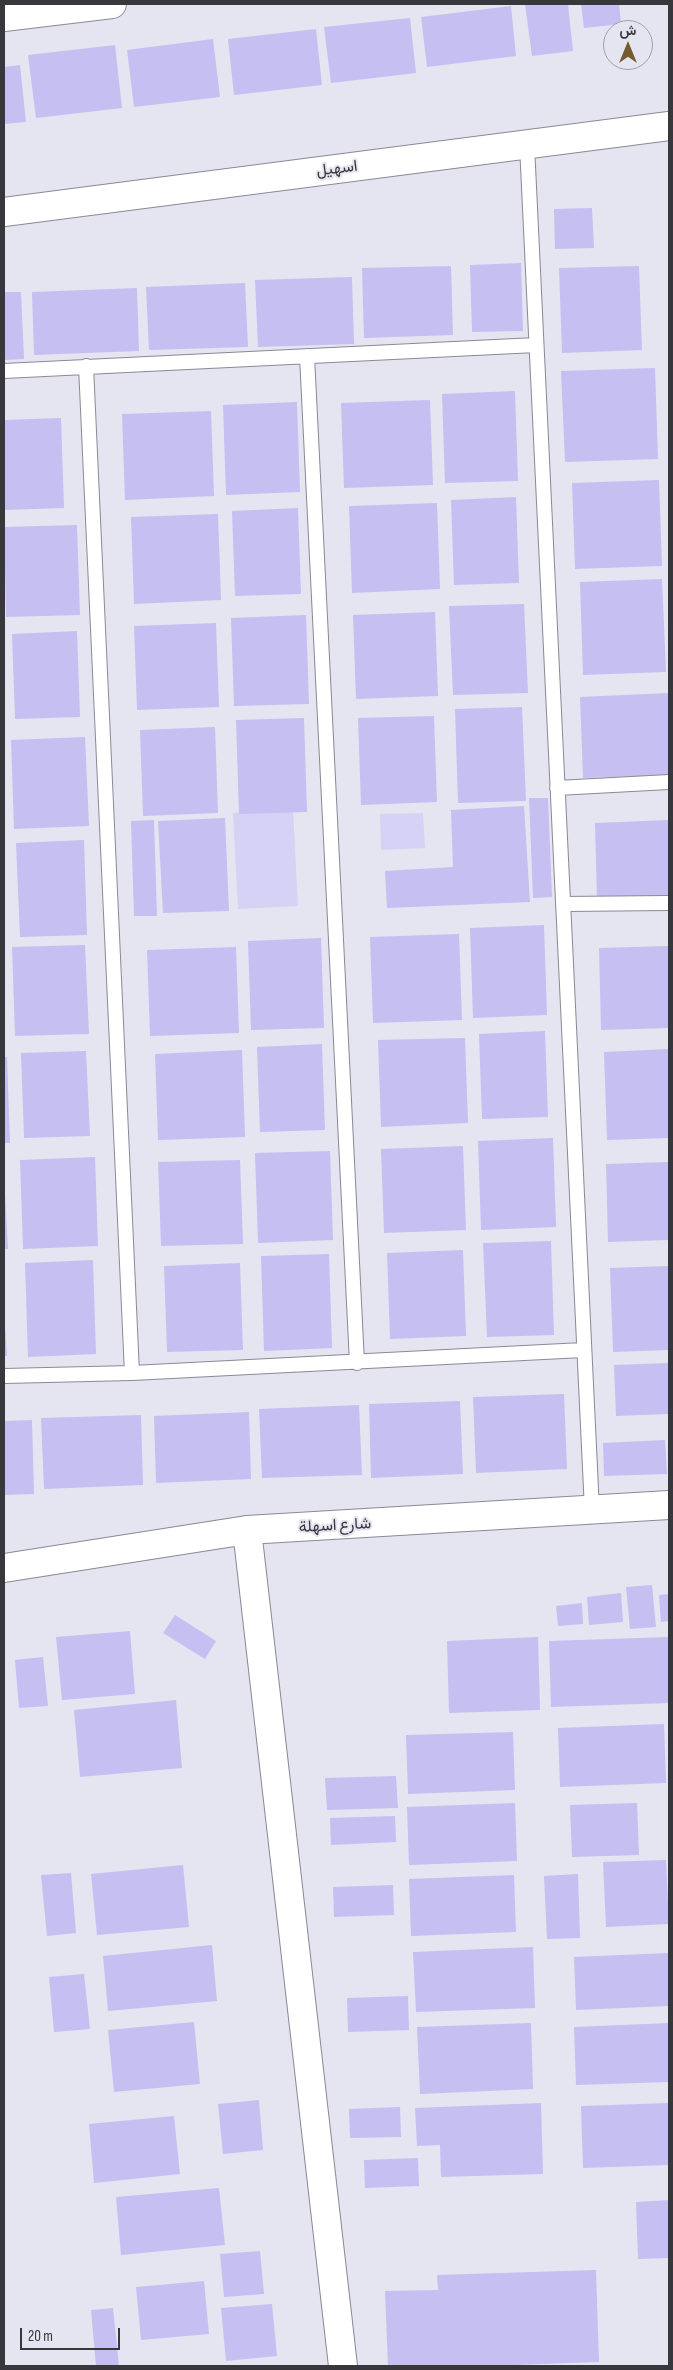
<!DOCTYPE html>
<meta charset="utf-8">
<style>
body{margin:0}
#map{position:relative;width:673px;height:2370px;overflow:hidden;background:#e5e4f1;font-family:"Sofia Sans Condensed",Vazirmatn,sans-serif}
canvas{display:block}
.frame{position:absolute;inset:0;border:5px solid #38373c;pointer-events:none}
.north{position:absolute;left:603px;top:20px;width:50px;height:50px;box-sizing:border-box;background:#e5e4f1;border:1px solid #a09fa9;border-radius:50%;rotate:0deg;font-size:14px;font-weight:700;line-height:20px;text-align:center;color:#38373c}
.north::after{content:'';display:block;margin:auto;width:18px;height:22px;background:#755b2d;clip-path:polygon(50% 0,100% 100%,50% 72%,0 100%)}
.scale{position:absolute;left:20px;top:2328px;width:100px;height:22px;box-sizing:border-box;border:2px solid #38373c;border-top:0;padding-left:6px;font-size:15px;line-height:18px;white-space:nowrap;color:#38373c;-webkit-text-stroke:4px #e5e4f1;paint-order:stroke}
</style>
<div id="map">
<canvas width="673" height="2370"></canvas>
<div class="frame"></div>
<div class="north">ش</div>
<div class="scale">20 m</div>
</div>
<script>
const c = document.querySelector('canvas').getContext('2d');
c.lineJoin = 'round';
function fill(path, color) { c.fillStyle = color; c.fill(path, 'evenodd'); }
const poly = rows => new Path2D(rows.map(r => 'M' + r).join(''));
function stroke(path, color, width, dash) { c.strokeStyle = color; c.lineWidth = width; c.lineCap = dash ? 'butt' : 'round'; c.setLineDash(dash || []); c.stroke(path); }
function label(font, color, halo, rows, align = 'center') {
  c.font = font + ' "Sofia Sans Condensed",Vazirmatn,sans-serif'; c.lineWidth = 4; c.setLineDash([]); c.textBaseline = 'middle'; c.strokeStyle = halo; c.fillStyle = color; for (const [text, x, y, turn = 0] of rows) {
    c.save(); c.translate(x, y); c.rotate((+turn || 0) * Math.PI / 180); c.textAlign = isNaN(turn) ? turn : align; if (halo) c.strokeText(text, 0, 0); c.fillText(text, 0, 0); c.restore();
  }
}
const green = poly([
 [293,810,298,906,238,909,233,813],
 [423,813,425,848,381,850,380,814]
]);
const building = poly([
 [525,4,568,4,573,51,532,56],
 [581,4,619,4,621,24,584,28],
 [511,6,516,56,427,67,421,17],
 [410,18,416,73,331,83,324,27],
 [316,29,322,85,234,95,228,39],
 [213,39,220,97,134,107,127,50],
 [115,45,122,108,36,118,28,55],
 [20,65,26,122,4,124,4,67],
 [592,208,594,248,555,249,554,209],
 [521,263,523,331,472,332,470,265],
 [451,266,453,335,364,338,362,268],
 [639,266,642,350,562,353,559,268],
 [352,277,354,344,258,347,255,280],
 [245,283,248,347,149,350,146,287],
 [137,288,139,351,34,355,32,292],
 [4,292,21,292,24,359,4,360],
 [655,368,658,459,565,462,561,371],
 [515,391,518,481,445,483,442,394],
 [430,400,433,485,344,488,341,403],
 [297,402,300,492,226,495,223,405],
 [211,411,214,496,125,500,122,414],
 [61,418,64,508,4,510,4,420],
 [659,480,662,566,575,569,572,483],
 [516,497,519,583,454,585,451,500],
 [437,503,440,589,352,593,349,506],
 [298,508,301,594,235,596,232,511],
 [218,514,221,600,134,604,131,517],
 [77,525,80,615,6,617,4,527],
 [662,579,666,672,583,675,580,582],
 [524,604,528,693,453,695,449,606],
 [435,612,438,696,356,699,353,615],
 [306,615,309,704,234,706,231,618],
 [216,623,219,707,137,710,134,626],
 [77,631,80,717,15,719,12,634],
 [669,693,669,775,583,778,580,697],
 [522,707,526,801,458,803,455,709],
 [434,716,437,802,361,805,358,718],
 [304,718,307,812,239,814,236,720],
 [215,727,218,813,143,816,140,730],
 [85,737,89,826,14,829,11,740],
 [529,798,548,798,552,897,533,898],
 [524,806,530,902,387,908,385,871,453,867,451,810],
 [225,818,229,911,163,913,158,821],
 [154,820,157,916,134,916,131,821],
 [669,820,669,898,597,901,595,823],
 [84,840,87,935,20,937,16,843],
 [544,925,547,1015,473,1018,470,928],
 [459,934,462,1020,373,1023,370,937],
 [321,938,324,1028,251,1030,248,941],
 [85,945,89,1034,15,1036,12,947],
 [669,946,669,1028,601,1030,599,948],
 [236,947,239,1033,150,1036,147,950],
 [545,1031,548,1117,482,1119,479,1034],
 [465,1038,468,1123,381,1127,378,1040],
 [322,1044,325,1130,260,1132,257,1047],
 [669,1049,669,1138,607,1140,604,1052],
 [242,1050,245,1137,158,1140,155,1054],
 [86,1051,90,1136,24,1138,21,1053],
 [4,1057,7,1057,10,1143,4,1143],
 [553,1138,556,1227,481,1230,478,1141],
 [463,1146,466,1230,384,1233,381,1149],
 [330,1151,333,1240,258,1243,255,1153],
 [95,1157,98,1246,23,1249,20,1160],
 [240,1160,243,1244,161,1246,158,1162],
 [669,1162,669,1240,608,1242,606,1164],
 [4,1176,8,1249,4,1249],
 [551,1241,554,1335,487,1337,483,1243],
 [463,1250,466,1336,390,1339,387,1253],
 [329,1254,332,1348,264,1351,261,1256],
 [93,1260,96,1354,28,1357,25,1263],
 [240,1263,243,1350,167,1352,164,1266],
 [669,1266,669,1350,613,1352,610,1268],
 [4,1309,7,1356,4,1356],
 [669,1363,669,1414,616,1416,614,1365],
 [564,1394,567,1469,476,1473,473,1397],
 [460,1401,463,1474,371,1478,369,1404],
 [359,1405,362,1475,262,1478,259,1409],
 [249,1412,251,1479,156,1483,154,1416],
 [141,1415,143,1485,44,1489,41,1418],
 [32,1420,34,1494,4,1495,4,1421],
 [665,1440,667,1474,604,1476,603,1443],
 [652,1585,656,1627,630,1629,626,1587],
 [621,1593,623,1622,589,1625,587,1597],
 [669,1594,669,1621,661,1622,659,1595],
 [582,1603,583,1624,558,1626,556,1606],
 [175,1615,216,1641,205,1659,163,1633],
 [130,1631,135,1694,62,1700,56,1637],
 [538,1637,540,1710,449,1713,447,1641],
 [669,1637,669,1703,551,1707,549,1641],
 [43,1657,48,1706,19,1708,15,1660],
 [176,1700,182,1768,80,1777,74,1710],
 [664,1724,666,1783,560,1787,558,1728],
 [513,1732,515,1790,408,1794,406,1735],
 [396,1776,398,1808,327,1810,325,1778],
 [515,1803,517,1861,409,1865,407,1807],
 [637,1803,639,1855,572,1857,570,1805],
 [395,1816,396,1842,331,1845,330,1818],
 [666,1860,669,1924,606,1927,603,1862],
 [183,1865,189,1927,97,1935,91,1874],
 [71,1873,76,1933,47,1936,41,1875],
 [578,1874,580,1938,547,1939,544,1876],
 [514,1875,516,1932,411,1936,409,1879],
 [393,1885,394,1915,334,1917,333,1887],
 [212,1945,217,2001,108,2011,103,1956],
 [533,1947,535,2008,416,2012,413,1952],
 [669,1953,669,2006,576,2010,574,1957],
 [84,1974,90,2029,54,2032,49,1977],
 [408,1996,409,2030,348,2032,347,1998],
 [194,2022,200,2084,114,2092,108,2030],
 [531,2023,533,2089,420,2094,417,2027],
 [669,2023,669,2082,576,2085,574,2027],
 [259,2100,263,2150,223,2154,218,2104],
 [541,2103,543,2174,441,2177,440,2145,417,2146,415,2108],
 [669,2103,669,2165,583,2168,581,2106],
 [400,2107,401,2137,350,2138,349,2109],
 [174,2116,180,2174,94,2183,89,2124],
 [418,2158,419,2186,365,2188,364,2160],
 [219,2188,225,2245,121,2255,116,2197],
 [669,2200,669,2258,638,2259,636,2202],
 [260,2251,264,2294,224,2297,220,2254],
 [596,2270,599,2362,487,2366,388,2366,385,2291,438,2290,437,2275],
 [204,2281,209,2334,141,2340,136,2287],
 [272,2304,277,2356,226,2361,221,2308],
 [113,2308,119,2366,96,2366,91,2310]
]);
const service = poly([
 [527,145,592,1510],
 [307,356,357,1363],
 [86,366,132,1373],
 [4,371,536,345],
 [557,788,669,782],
 [563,904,669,903],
 [4,1376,132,1373,583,1350]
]);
const minor = poly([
 [4,17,112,4],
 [4,212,669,126],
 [247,1530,343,2366],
 [4,1568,247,1530,669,1505]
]);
const streetNames = [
 ["اسهيل",337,169,-7],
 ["شارع اسهلة",335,1526,-3]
];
fill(green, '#d6d2f5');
fill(building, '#c5bff2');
stroke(service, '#8a8995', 16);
stroke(minor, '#8a8995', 30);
stroke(service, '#fff', 14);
stroke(minor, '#fff', 28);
label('16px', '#38373c', '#e5e4f1', streetNames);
</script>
